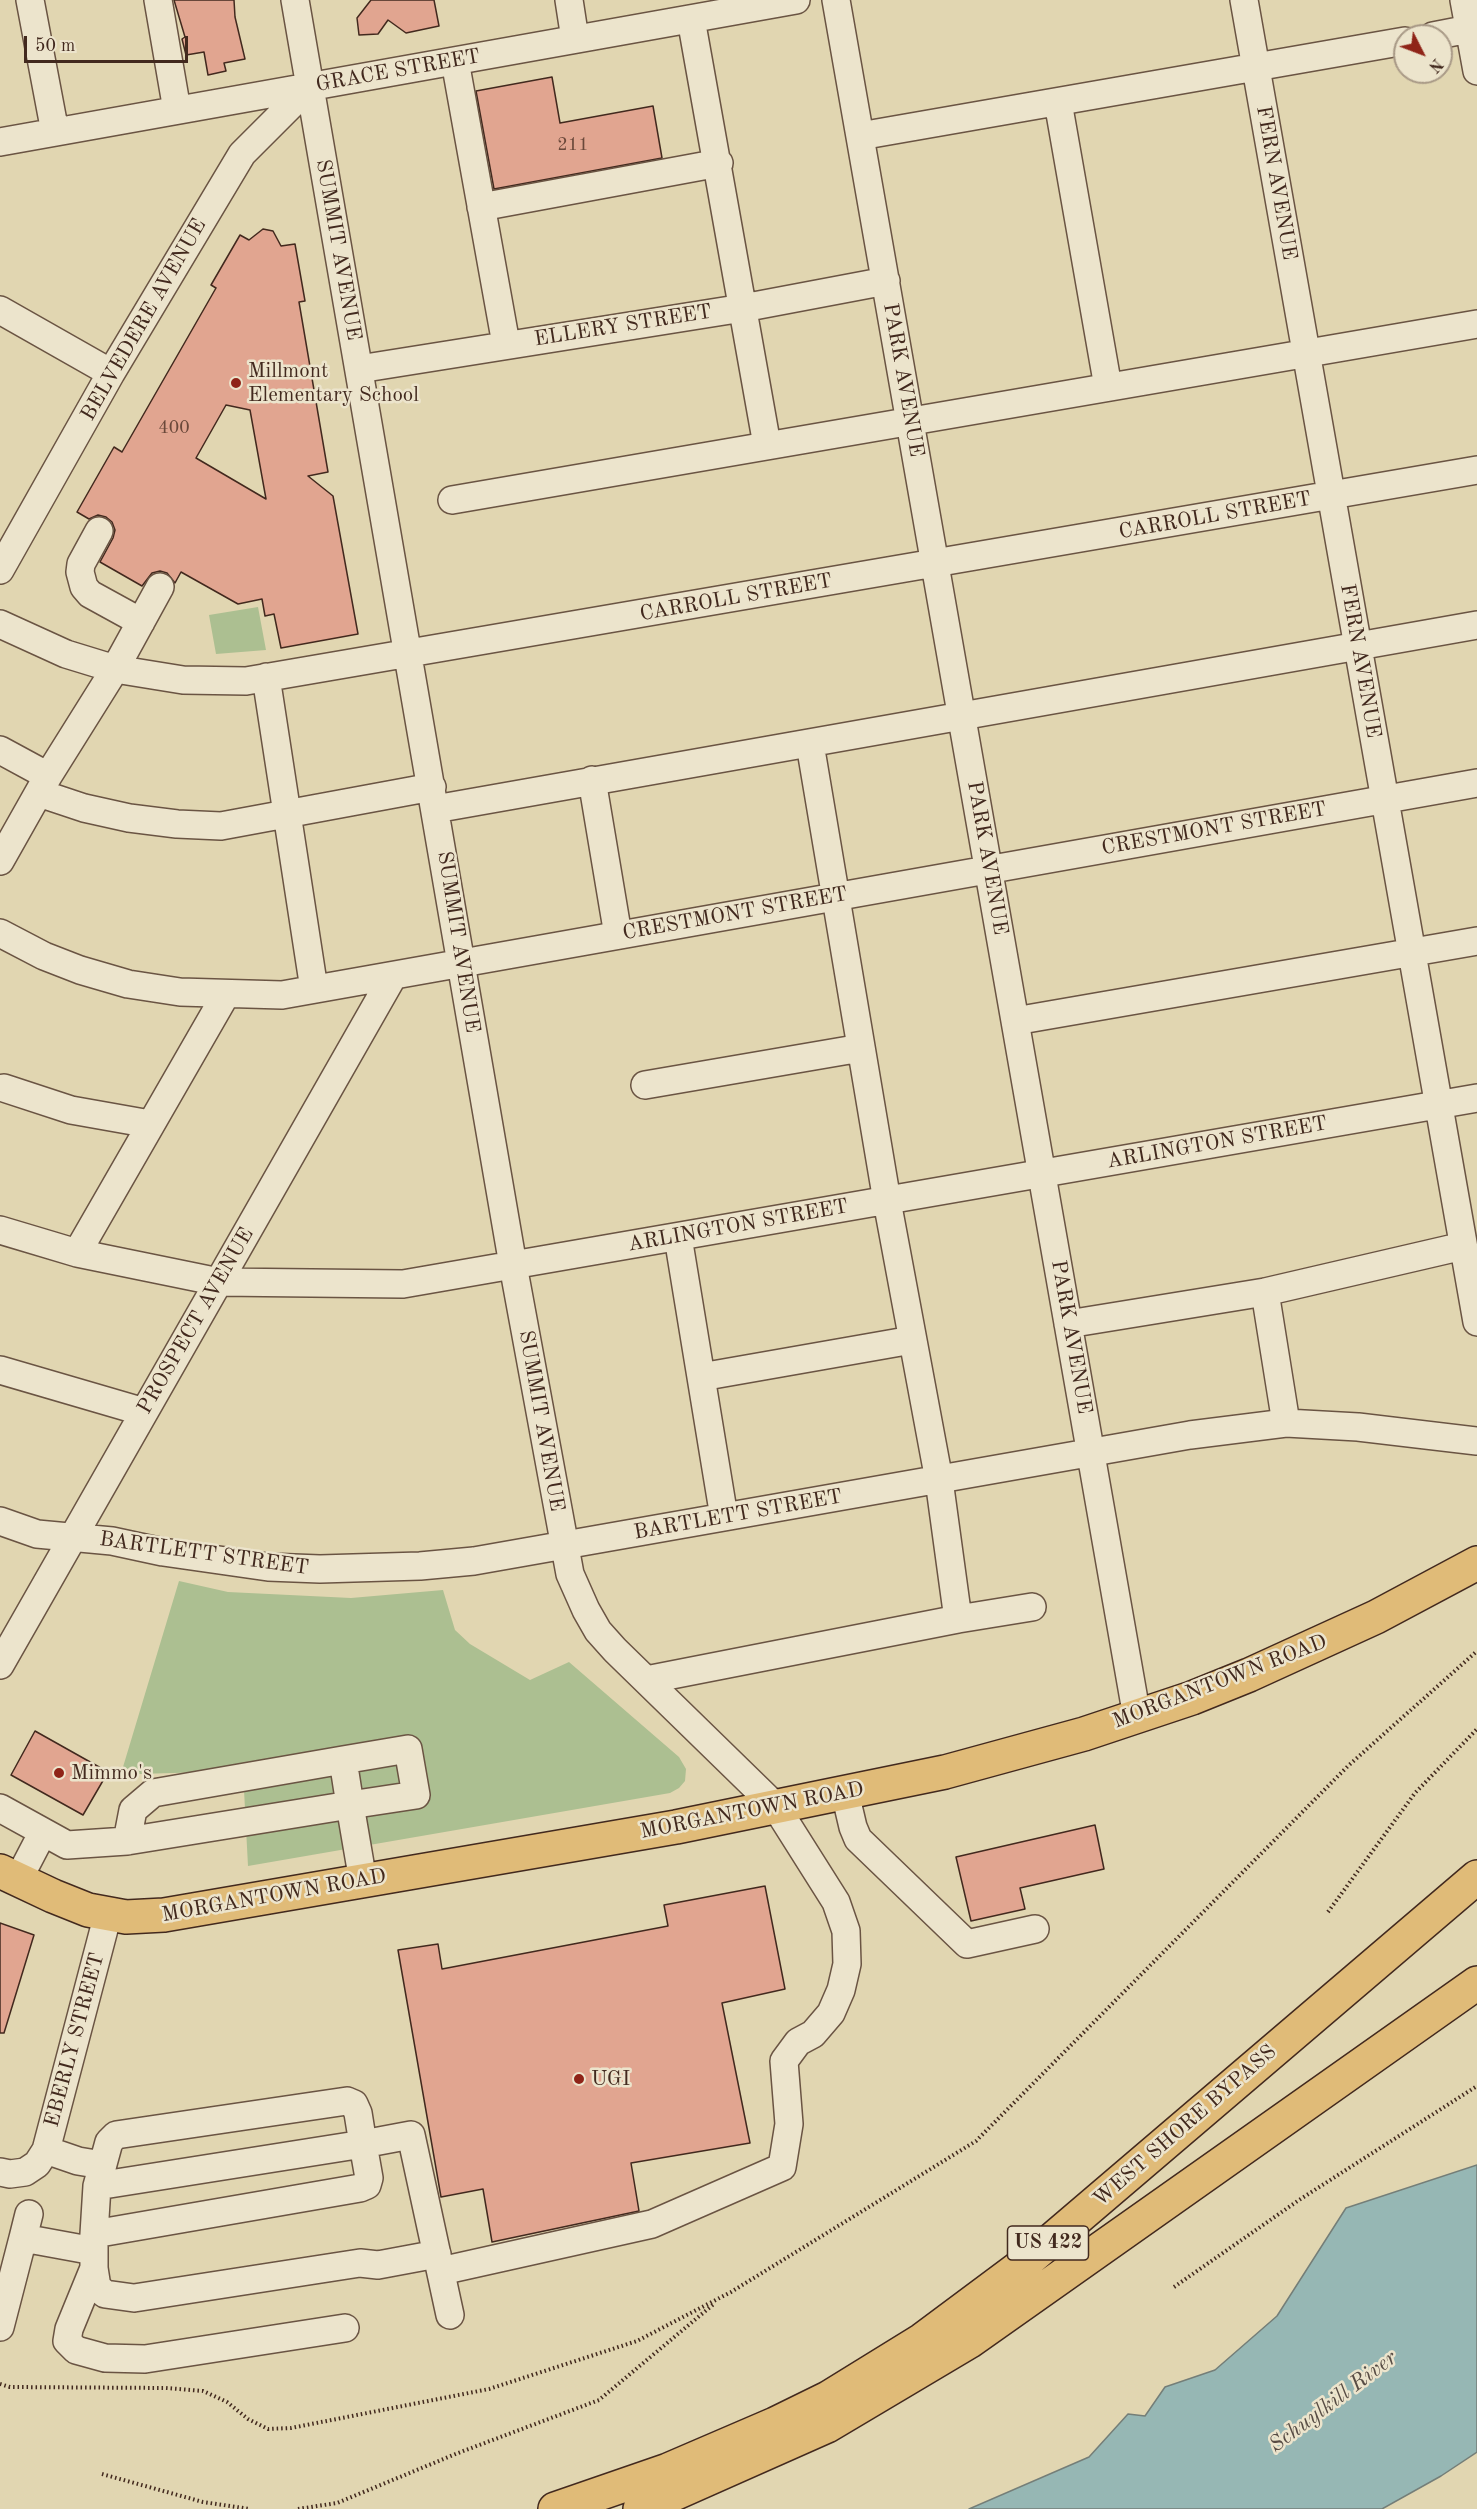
<!DOCTYPE html>
<style>
body{margin:0}
#map{position:relative;width:1477px;height:2509px;overflow:hidden;background:#e1d6b1;font-family:"Old Standard TT",serif}
canvas{display:block}
.north{position:absolute;left:1393px;top:24px;width:60px;height:60px;box-sizing:border-box;background:#ece4cc;border:2px solid #a89986;border-radius:50%;rotate:132deg;font-size:16px;font-weight:700;line-height:24px;text-align:center;color:#42291e}
.north::after{content:'';display:block;margin:auto;width:21px;height:27px;background:#8f2418;clip-path:polygon(50% 0,100% 100%,50% 72%,0 100%)}
.scale{position:absolute;left:24px;top:36px;width:164px;height:27px;box-sizing:border-box;border:3px solid #42291e;border-top:0;padding-left:8px;font-size:18px;line-height:21px;white-space:nowrap;color:#42291e;-webkit-text-stroke:4px #ece4cc;paint-order:stroke}
</style>
<div id="map">
<canvas width="1477" height="2509"></canvas>
<div class="north">N</div>
<div class="scale">50 m</div>
</div>
<script>
const c = document.querySelector('canvas').getContext('2d');
c.lineJoin = 'round';
function fill(path, color) { c.fillStyle = color; c.fill(path, 'evenodd'); }
const poly = rows => new Path2D(rows.map(r => 'M' + r).join(''));
function stroke(path, color, width, dash) { c.strokeStyle = color; c.lineWidth = width; c.lineCap = dash ? 'butt' : 'round'; c.setLineDash(dash || []); c.stroke(path); }
function label(font, color, halo, rows, align = 'center') {
  c.font = font + ' "Old Standard TT",serif'; c.lineWidth = 5; c.setLineDash([]); c.textBaseline = 'middle'; c.strokeStyle = halo; c.fillStyle = color; for (const [text, x, y, turn = 0] of rows) {
    c.save(); c.translate(x, y); c.rotate((+turn || 0) * Math.PI / 180); c.textAlign = isNaN(turn) ? turn : align; if (halo) c.strokeText(text, 0, 0); c.fillText(text, 0, 0); c.restore();
  }
}
const green = poly([
 [258,607,266,650,216,654,209,615],
 [179,1581,228,1592,351,1598,443,1590,455,1630,470,1644,530,1680,569,1662,679,1757,686,1769,685,1781,679,1788,670,1793,248,1866,243,1771,138,1774,123,1767]
]);
const water = poly([
 [1477,2165,1477,2452,1441,2476,1382,2509,969,2509,1089,2457,1128,2414,1145,2416,1165,2387,1215,2370,1277,2316,1346,2208,1477,2165]
]);
const building = poly([
 [174,0,234,0,235,17,245,59,224,63,226,71,208,75,204,52,186,55,182,39,185,37,174,0],
 [371,0,434,0,439,26,406,33,388,20,378,34,359,35,357,18,371,0],
 [552,77,560,123,653,106,662,158,494,189,476,91,552,77],
 [263,229,273,231,281,246,295,244,305,301,299,302,328,472,308,476,333,496,358,634,281,648,274,614,265,616,262,599,238,604,181,572,175,583,167,573,160,571,152,573,142,586,100,562,113,538,115,530,112,522,106,517,98,515,89,519,77,512,114,447,122,452,216,288,211,285,240,235,249,240,263,229],
 [226,405,250,410,266,499,196,458,226,405],
 [35,1731,108,1772,83,1815,11,1775,35,1731],
 [1095,1825,1104,1869,1020,1888,1025,1909,971,1921,956,1857,1095,1825],
 [765,1886,785,1989,722,2003,750,2143,631,2163,639,2211,492,2242,483,2189,441,2197,398,1950,438,1944,442,1969,668,1926,664,1905,765,1886],
 [0,1923,34,1935,4,2033,0,2033,0,1923]
]);
const path = poly([
 [1328,1912,1415,1793,1477,1729],
 [1174,2287,1299,2200,1477,2086],
 [0,2384,10,2387,166,2388,203,2391,227,2402,248,2419,268,2429,291,2428,489,2389,637,2341,731,2292,976,2141,1348,1766,1477,1651],
 [102,2474,203,2502,250,2509],
 [298,2509,337,2503,458,2453,599,2400,715,2303]
]);
const minor = poly([
 [30,0,55,132],
 [158,0,177,110],
 [295,0,513,1265,570,1574,586,1610,598,1631,615,1650,776,1807,836,1902,846,1931,847,1964,841,1990,831,2013,813,2034,798,2042,784,2061,789,2124,782,2167,652,2224,441,2271],
 [569,0,575,39],
 [836,0,1137,1717],
 [1244,0,1477,1322],
 [1464,0,1477,71],
 [691,19,767,445],
 [1433,36,1469,29],
 [455,61,506,344],
 [1058,102,1108,387],
 [860,136,1405,41],
 [0,142,796,0],
 [481,207,719,163],
 [0,310,111,373],
 [359,369,743,308,886,281],
 [452,500,1477,324],
 [99,531,81,564,80,572,84,587,90,594,141,622],
 [0,570,111,373,242,154,310,86],
 [0,624,66,654,115,669,183,680,246,681,1477,470],
 [266,677,314,989],
 [810,744,887,1201,939,1480,958,1619],
 [0,750,48,776],
 [592,780,618,935],
 [39,793,84,808,129,818,177,824,221,826,432,787],
 [435,809,1477,625],
 [0,861,48,776,115,669,160,587],
 [0,933,44,956,80,970,128,984,180,992,282,995,1477,783],
 [1015,1021,1477,941],
 [645,1085,861,1048],
 [4,1088,71,1110,150,1124],
 [0,1230,77,1253,219,1282,403,1284,1477,1098],
 [678,1237,724,1517],
 [77,1253,226,994],
 [1265,1292,1286,1423],
 [1068,1324,1265,1292,1463,1246],
 [0,1370,144,1412],
 [701,1377,912,1340],
 [0,1521,37,1534,112,1541,163,1552,268,1567,320,1569,420,1566,474,1561,1190,1435,1286,1423,1358,1427,1477,1441],
 [0,1665,393,976],
 [646,1680,958,1619,1032,1607],
 [343,1760,350,1805,127,1841,133,1810,153,1793,343,1760,408,1749,416,1795,350,1805,363,1881],
 [845,1793,853,1827,858,1839,967,1944,1035,1929],
 [0,1808,67,1845,127,1841],
 [18,1880,43,1832],
 [46,2150,78,2161,102,2165],
 [0,2172,10,2174,25,2172,37,2164,46,2150,108,1914],
 [97,2186,94,2234,360,2188,367,2185,369,2178,363,2144,358,2113,354,2104,347,2101,116,2135,109,2142,97,2186,363,2144,411,2135,450,2315],
 [29,2214,23,2238,94,2251],
 [94,2234,94,2268,97,2287,105,2294,134,2298,360,2263,378,2265,437,2254],
 [94,2268,69,2329,67,2341,76,2350,105,2358,145,2359,345,2328],
 [0,2327,23,2238]
]);
const major = poly([
 [0,1871,53,1896,88,1910,126,1917,164,1915,676,1827,945,1772,1084,1734,1192,1698,1249,1675,1376,1617,1477,1563]
]);
const highway = poly([
 [555,2509,668,2470,775,2424,828,2398,922,2340,1020,2267,1477,1877],
 [640,2509,827,2426,970,2341,1477,1983]
]);
const markers = [
 [236,383,6,"#8f2418"],
 [59,1773,6,"#8f2418"],
 [579,2079,6,"#8f2418"]
];
const numberNames = [
 ["211",573,145],
 ["400",174,428]
];
const shields = [
 [1048,2243,81]
];
const shieldNames = [
 ["US 422",1048,2243]
];
const streetNames = [
 ["GRACE STREET",398,71,-10],
 ["FERN AVENUE",1276,183,80],
 ["SUMMIT AVENUE",338,250,80],
 ["BELVEDERE AVENUE",144,320,-60],
 ["ELLERY STREET",623,326,-9],
 ["PARK AVENUE",903,380,80],
 ["CARROLL STREET",1215,516,-10],
 ["CARROLL STREET",736,598,-10],
 ["FERN AVENUE",1360,661,80],
 ["CRESTMONT STREET",1214,829,-10],
 ["PARK AVENUE",987,858,80],
 ["CRESTMONT STREET",735,914,-10],
 ["SUMMIT AVENUE",458,942,81],
 ["ARLINGTON STREET",1217,1143,-10],
 ["ARLINGTON STREET",738,1226,-10],
 ["PROSPECT AVENUE",196,1321,-60],
 ["PARK AVENUE",1071,1337,80],
 ["SUMMIT AVENUE",541,1421,80],
 ["BARTLETT STREET",738,1515,-10],
 ["BARTLETT STREET",204,1554,8],
 ["MORGANTOWN ROAD",1220,1682,-21],
 ["MORGANTOWN ROAD",752,1811,-11],
 ["MORGANTOWN ROAD",274,1896,-10],
 ["EBERLY STREET",75,2040,-75],
 ["WEST SHORE BYPASS",1185,2126,-41]
];
const poiNames = [
 ["Millmont",248,371],
 ["Elementary School",248,395],
 ["Mimmo's",71,1773],
 ["UGI",591,2079]
];
const waterNames = [
 ["Schuylkill River",1333,2402,-37]
];
fill(green, '#acbf91');
fill(water, '#96b7b4');
stroke(water, '#747e78', 1.5);
fill(building, '#e1a590');
stroke(building, '#42291e', 1.5);
stroke(minor, '#6a5443', 30);
stroke(major, '#42291e', 36);
stroke(highway, '#42291e', 36);
stroke(path, '#42291e', 4, [1.5, 3]);
stroke(minor, '#ece4cc', 27);
stroke(major, '#e0bb78', 33);
stroke(highway, '#e0bb78', 33);
for (const [x, y, r, color] of markers) { const dot = new Path2D(); dot.arc(x, y, r, 0, 2 * Math.PI); c.fillStyle = color; c.fill(dot); stroke(dot, '#ece4cc', 2); }
label('18px', '#6a483a', null, numberNames);
for (const [x, y, w] of shields) { const box = new Path2D(); box.roundRect(x - w / 2, y - 17, w, 34, 4.5); c.fillStyle = '#ece4cc'; c.fill(box); stroke(box, '#42291e', 1.5); }
label('bold 20px', '#42291e', null, shieldNames);
label('21px', '#42291e', '#ece4cc', streetNames);
label('21px', '#42291e', '#ece4cc', poiNames, 'left');
label('italic 22px', '#574c44', '#ece4cc', waterNames);
</script>
